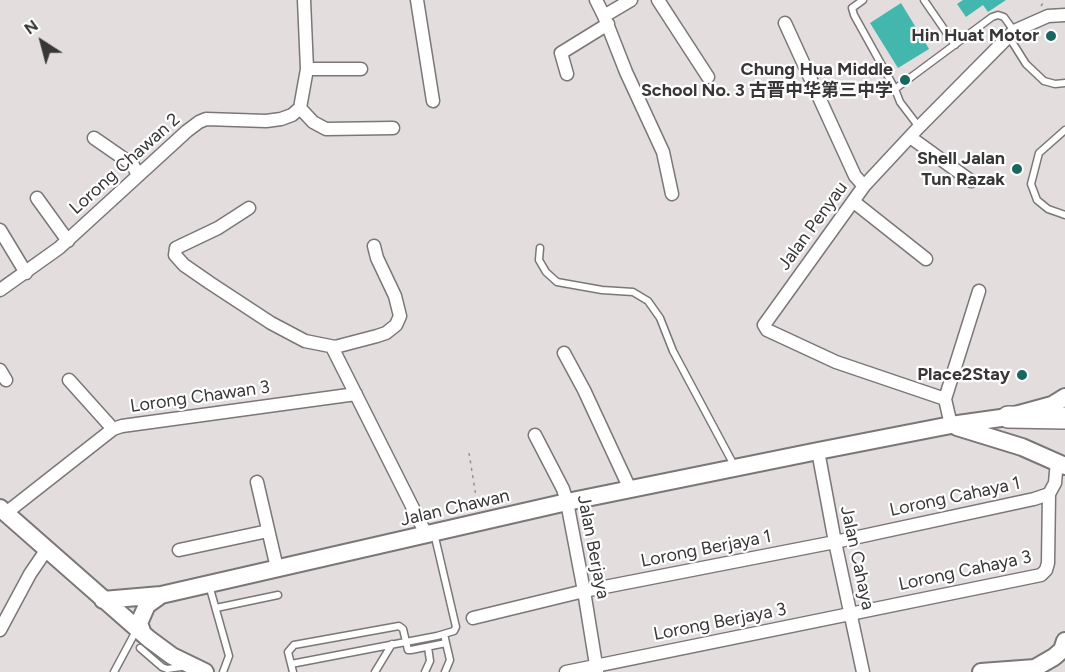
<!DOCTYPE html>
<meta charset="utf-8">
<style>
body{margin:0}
#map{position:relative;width:1065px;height:672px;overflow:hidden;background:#e3ddde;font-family:Figtree,sans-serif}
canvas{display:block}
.north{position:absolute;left:12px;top:12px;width:60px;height:60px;-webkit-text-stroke:4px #fff;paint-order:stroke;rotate:324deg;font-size:16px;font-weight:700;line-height:24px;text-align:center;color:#383636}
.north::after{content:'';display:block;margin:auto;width:21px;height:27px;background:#383636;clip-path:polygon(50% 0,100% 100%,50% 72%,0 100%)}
</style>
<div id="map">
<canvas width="1065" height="672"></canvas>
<div class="north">N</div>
</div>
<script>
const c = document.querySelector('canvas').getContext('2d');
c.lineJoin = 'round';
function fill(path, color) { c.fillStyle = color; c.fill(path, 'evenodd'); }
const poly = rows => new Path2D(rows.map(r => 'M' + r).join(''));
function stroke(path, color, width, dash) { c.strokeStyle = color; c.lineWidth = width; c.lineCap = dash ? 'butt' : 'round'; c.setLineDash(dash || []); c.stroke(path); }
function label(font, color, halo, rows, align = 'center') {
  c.font = font + ' Figtree,"Noto Sans SC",sans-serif'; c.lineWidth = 4.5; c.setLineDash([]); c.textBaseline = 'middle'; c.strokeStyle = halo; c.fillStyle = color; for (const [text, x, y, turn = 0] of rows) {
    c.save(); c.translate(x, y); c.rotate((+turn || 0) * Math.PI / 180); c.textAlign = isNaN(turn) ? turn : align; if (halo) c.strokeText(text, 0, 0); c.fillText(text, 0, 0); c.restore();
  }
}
const building = poly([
 [963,0,1006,0,988,12,983,5,966,17,957,4],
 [901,3,929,49,898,68,870,23]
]);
const path = poly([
 [1041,6,1045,0],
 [469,453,478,509]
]);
const lane = poly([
 [863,0,852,8,854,15,895,89],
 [924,0,955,45],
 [1009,37,1026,64,1044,81,1055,84,1065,83],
 [919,127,900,102,895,89,992,17,998,15,1004,17,1014,31],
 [1065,130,1039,153,1031,184,1037,200,1048,209,1065,215],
 [540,248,539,260,546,272,557,282,602,290,633,292,648,301,660,318,673,351,735,467],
 [209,585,229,656,223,672],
 [216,608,278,595],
 [140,648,162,667,167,669,181,667],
 [291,664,437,636,454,631,456,627,434,533],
 [114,672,137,629],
 [293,672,288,652,294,645,399,626,403,629,408,650,411,650,446,643,444,634],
 [375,672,392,644],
 [425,672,430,661,428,647],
 [445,672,450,660,446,643]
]);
const street = poly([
 [417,0,433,101],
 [596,0,604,16,631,0],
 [658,0,708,77],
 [604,16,626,72,663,152,672,194],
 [785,23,855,176,864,186],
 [307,69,361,69],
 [567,74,561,53,608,24],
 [300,108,313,122,326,129,393,128],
 [910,137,971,181],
 [94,138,133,165,138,176],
 [37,198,68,241],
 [854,202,926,259],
 [249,208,218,228,176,248,175,255,184,265,210,283,271,323,305,341,335,347,377,336,386,333,396,325,400,316,395,296,377,258,374,246],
 [0,230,26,273],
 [0,290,59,248,187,131,199,122,206,119,266,121,281,119,292,115,300,108,307,69,304,0],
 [332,347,426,534],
 [564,353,584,390,630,489],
 [0,370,6,380],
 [69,380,113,429],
 [945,399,836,362,767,330,764,325,864,186,919,127,1014,31,1048,16,1065,15],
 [945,399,979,291],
 [945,399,951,425],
 [535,435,563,489,567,502,584,591,597,671],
 [818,451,835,542,863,672],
 [257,482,277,568],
 [6,513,113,429,122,426,356,394],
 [179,550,268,531],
 [473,618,584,591,835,542,1034,499,1049,494,1055,483,1057,461],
 [0,630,30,574,47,549],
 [566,672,1041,575,1046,570,1048,563,1049,494]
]);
const secondary = poly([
 [957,427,1022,447,1065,466],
 [0,508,149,639,172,656,205,672],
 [103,600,161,595,567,502,818,451,951,425,1008,417,1052,405,1065,397],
 [143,634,139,623,147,605,161,595],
 [981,672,1035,668,1054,657,1062,650,1065,641]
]);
const highway = poly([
 [1008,417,1065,418]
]);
const markers = [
 [1051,36,6,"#1a6660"],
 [905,80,6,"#1a6660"],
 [1017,169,6,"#1a6660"],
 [1022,375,6,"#1a6660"]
];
const poiNames = [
 ["Hin Huat Motor",1039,36],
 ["Chung Hua Middle",893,70],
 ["School No. 3 古晋中华第三中学",893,91],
 ["Shell Jalan",1005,159],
 ["Tun Razak",1005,180],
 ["Place2Stay",1010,375]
];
const streetNames = [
 ["Lorong Chawan 2",125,164,-42],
 ["Jalan Penyau",813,226,-54],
 ["Lorong Chawan 3",200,397,-8],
 ["Lorong Cahaya 1",955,497,-12],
 ["Jalan Chawan",455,508,-13],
 ["Jalan Berjaya",593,547,79],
 ["Lorong Berjaya 1",706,549,-11],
 ["Jalan Cahaya",857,558,78],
 ["Lorong Cahaya 3",965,571,-12],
 ["Lorong Berjaya 3",720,622,-11]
];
fill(building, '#43b7ae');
stroke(lane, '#7b7677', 9);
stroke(street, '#7b7677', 15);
stroke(secondary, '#7b7677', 20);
stroke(highway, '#7b7677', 24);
stroke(path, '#959192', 1.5, [3, 4.5]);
stroke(lane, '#fff', 6);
stroke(street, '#fff', 12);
stroke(secondary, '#fff', 16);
stroke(highway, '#fff', 21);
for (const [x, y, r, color] of markers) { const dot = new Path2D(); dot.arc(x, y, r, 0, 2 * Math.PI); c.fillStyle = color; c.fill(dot); stroke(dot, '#fff', 2); }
label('bold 18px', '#383636', '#fff', poiNames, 'right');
label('18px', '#383636', '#fff', streetNames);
</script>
